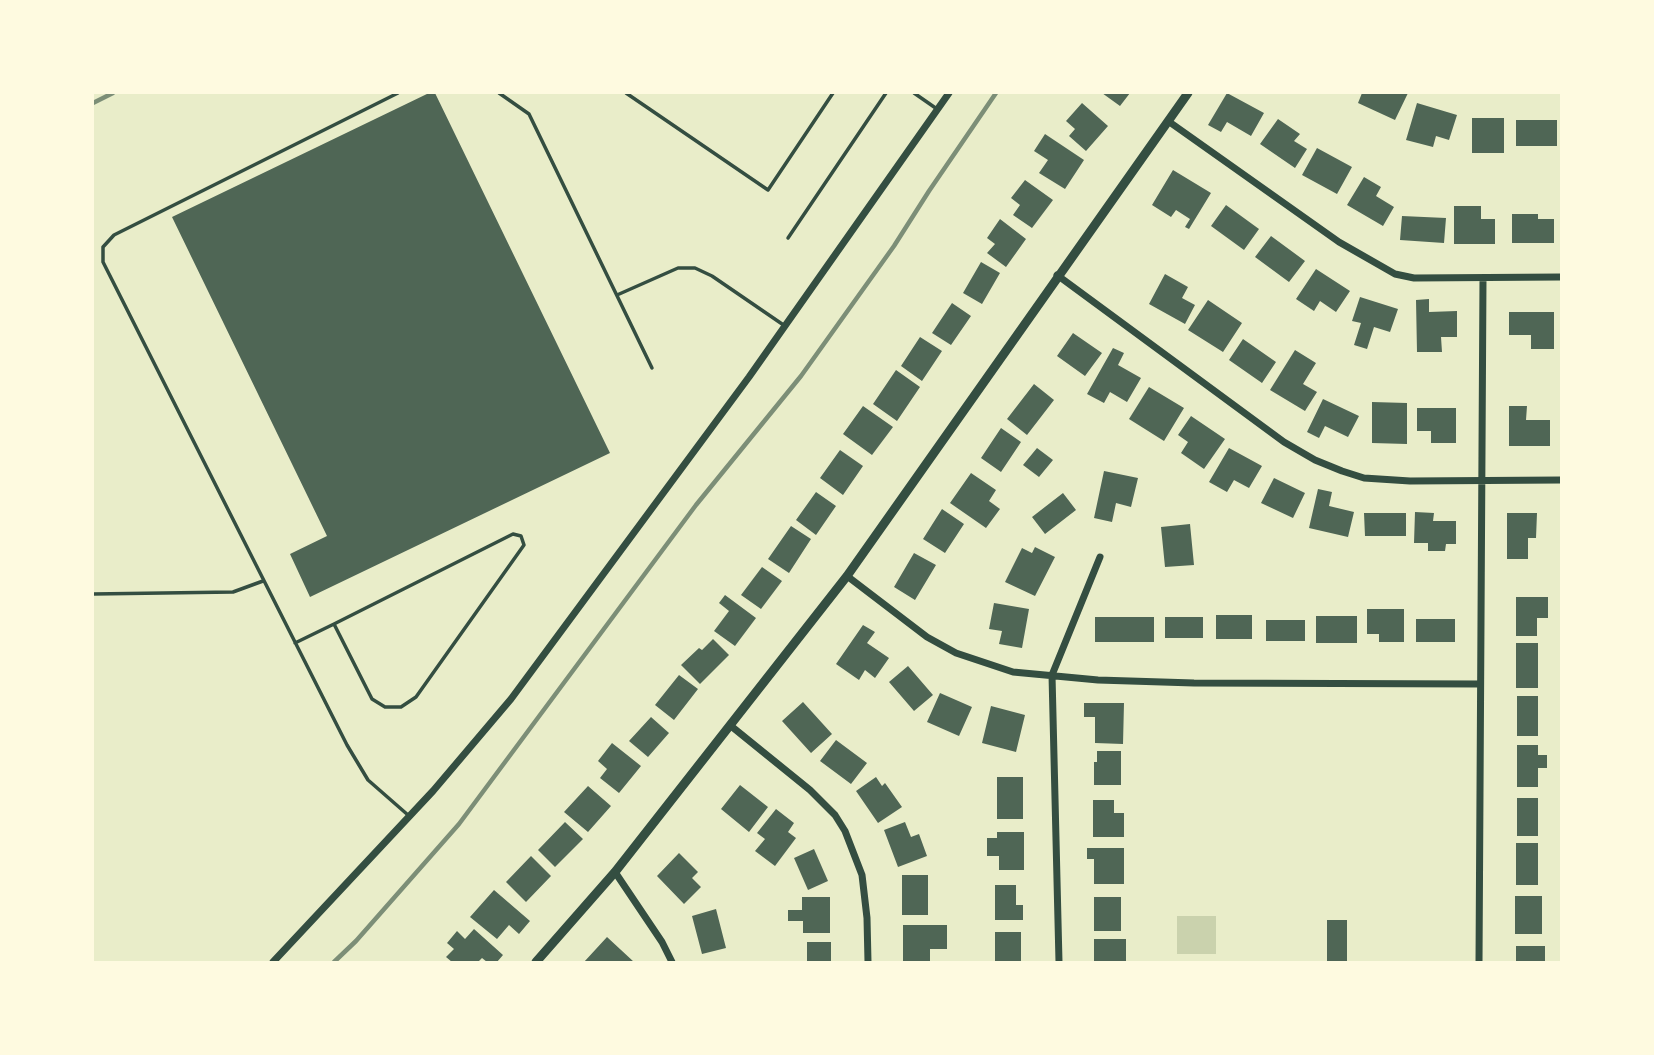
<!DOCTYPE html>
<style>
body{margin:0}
#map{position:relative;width:1654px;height:1055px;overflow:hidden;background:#e9edc9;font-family:"Crimson Pro",serif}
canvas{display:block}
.frame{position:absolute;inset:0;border:94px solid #fefae0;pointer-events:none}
</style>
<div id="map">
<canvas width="1654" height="1055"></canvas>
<div class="frame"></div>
</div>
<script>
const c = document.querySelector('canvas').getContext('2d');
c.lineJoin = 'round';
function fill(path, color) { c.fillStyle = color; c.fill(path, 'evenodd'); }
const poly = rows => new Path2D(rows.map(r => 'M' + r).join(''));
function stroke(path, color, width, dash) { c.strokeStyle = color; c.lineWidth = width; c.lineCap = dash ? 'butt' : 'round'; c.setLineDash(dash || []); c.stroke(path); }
const green = poly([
 [1177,916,1216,916,1216,954,1177,954]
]);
const building = poly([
 [429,93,435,93,610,453,310,597,290,554,327,536,172,217],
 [1102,93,1130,93,1120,106],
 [1227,93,1264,113,1251,136,1227,122,1221,132,1208,125],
 [1362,93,1408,93,1395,120,1358,103],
 [1082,103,1108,126,1086,151,1069,136,1075,129,1066,121],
 [1417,103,1457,115,1449,140,1436,136,1433,147,1406,140],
 [1472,118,1504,118,1504,153,1472,153],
 [1278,119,1300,134,1294,141,1307,149,1295,168,1260,144],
 [1516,120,1557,120,1557,146,1516,146],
 [1045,134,1084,160,1065,189,1039,173,1048,160,1034,151],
 [1317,148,1352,167,1337,194,1302,175],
 [1173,170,1211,193,1189,229,1185,227,1190,219,1176,210,1171,217,1152,205],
 [1364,177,1381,187,1376,196,1394,207,1383,226,1347,205],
 [1025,180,1053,200,1032,228,1013,215,1020,205,1011,198],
 [1226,205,1259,229,1244,250,1211,226],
 [1454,206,1481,206,1481,219,1495,219,1495,244,1454,244],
 [1512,214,1538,214,1538,219,1554,219,1554,243,1512,243],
 [1402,216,1446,218,1444,243,1400,240],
 [1000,219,1026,239,1006,267,987,253,995,244,987,238],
 [1271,236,1305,261,1289,282,1255,257],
 [981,262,1000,273,982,304,963,293],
 [1316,269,1350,291,1336,312,1320,301,1314,311,1296,299],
 [1165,274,1188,287,1182,298,1195,305,1185,324,1149,304],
 [1360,297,1398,309,1390,332,1374,327,1367,349,1354,345,1361,323,1352,321],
 [1429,299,1429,312,1457,311,1457,337,1441,337,1442,352,1417,352,1416,300],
 [1208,300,1242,323,1223,352,1188,330],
 [952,303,971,316,951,345,932,333],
 [1509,312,1554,312,1554,349,1531,349,1531,335,1509,335],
 [1073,333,1102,353,1085,376,1057,356],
 [920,337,942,351,922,381,901,366],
 [1243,339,1276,362,1262,383,1229,360],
 [1113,348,1124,353,1118,365,1141,378,1127,402,1110,392,1104,403,1087,394],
 [1295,350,1316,363,1303,384,1317,392,1305,411,1270,390],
 [896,370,920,387,897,421,873,404],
 [1034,384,1054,400,1027,435,1007,419],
 [1149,387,1184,408,1164,441,1129,419],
 [1323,399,1359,416,1348,437,1325,426,1319,438,1307,432],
 [1372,402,1407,403,1407,444,1372,443],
 [863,406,893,427,872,455,843,434],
 [1509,406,1527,406,1526,420,1550,420,1550,446,1509,446],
 [1417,408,1456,408,1456,443,1431,443,1431,431,1417,431],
 [1191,416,1225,439,1204,469,1181,453,1188,442,1178,435],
 [1001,428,1021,442,1001,472,981,458],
 [1037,448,1053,460,1039,477,1023,465],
 [1229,448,1262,466,1249,488,1234,480,1227,492,1209,482],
 [840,450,863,466,843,495,820,478],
 [1104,471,1138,478,1131,507,1116,503,1112,522,1094,518],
 [971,473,996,490,989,501,1000,509,986,528,950,503],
 [1274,478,1305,493,1293,518,1261,503],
 [1318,489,1332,492,1329,506,1354,512,1348,537,1309,528],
 [816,492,836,506,816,535,796,520],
 [1063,493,1076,510,1045,534,1032,517],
 [942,509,964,524,945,553,923,539],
 [1415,512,1434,513,1433,521,1456,521,1456,544,1446,544,1445,551,1428,551,1428,543,1414,543],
 [1364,513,1406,513,1406,536,1365,536],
 [1507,513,1537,513,1536,538,1528,538,1528,559,1507,559],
 [1190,524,1194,565,1165,567,1161,527],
 [791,526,811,539,789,573,768,559],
 [1035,547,1055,557,1035,596,1005,582,1022,548,1032,553],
 [914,553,936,565,915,600,894,587],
 [762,567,782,581,761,609,741,595],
 [725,595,756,618,735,646,714,631,729,611,719,603],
 [1516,597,1548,597,1548,618,1537,618,1537,636,1516,636],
 [994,603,1029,609,1022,648,999,644,1002,631,989,629],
 [1367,609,1404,609,1404,642,1379,642,1379,634,1367,634],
 [1216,615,1252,615,1252,639,1216,639],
 [1316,616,1357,616,1357,643,1316,643],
 [1095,617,1154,617,1154,642,1095,642],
 [1165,617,1203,617,1203,638,1165,638],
 [1416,619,1455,619,1455,642,1416,642],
 [1266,620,1305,620,1305,641,1266,641],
 [863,625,875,632,867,643,889,658,875,678,865,670,859,680,836,664],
 [713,639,729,655,700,684,681,665,699,648,702,650],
 [1516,643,1538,643,1538,688,1516,688],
 [908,666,933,695,914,711,889,682],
 [679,675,698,689,674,720,655,705],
 [940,693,972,707,959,736,927,722],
 [1517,696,1538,696,1538,736,1517,736],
 [803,702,832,734,811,753,782,721],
 [1084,703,1124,703,1123,744,1095,743,1095,717,1084,717],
 [991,706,1025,715,1016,752,982,743],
 [651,717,669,733,648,757,629,741],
 [836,740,867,763,851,784,820,761],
 [612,743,641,766,619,793,600,778,607,769,598,761],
 [1517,745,1538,745,1538,755,1547,755,1547,768,1538,768,1538,787,1517,787],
 [1097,751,1121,751,1121,785,1094,785,1094,762,1097,762],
 [876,777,882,786,885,783,902,807,878,823,856,791],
 [997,777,1023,777,1023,819,997,819],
 [740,785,768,807,749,832,721,809],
 [588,786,611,806,588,832,564,812],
 [1517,798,1538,798,1538,836,1517,836],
 [1093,800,1114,800,1114,813,1124,813,1124,837,1093,837],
 [776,809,794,823,788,832,796,838,775,866,755,851,765,839,757,833],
 [565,822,583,839,555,867,538,850],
 [905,822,911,837,919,834,927,856,898,867,884,830],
 [997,832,1024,832,1024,870,999,870,999,856,987,856,987,838,997,838],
 [1516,843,1538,843,1538,885,1516,885],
 [1087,848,1124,848,1124,884,1094,884,1094,859,1087,859],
 [814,849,828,881,808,890,794,858],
 [679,853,698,872,692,878,701,887,684,904,657,876],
 [531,856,551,876,526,902,506,882],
 [902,875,928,875,928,915,902,915],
 [995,885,1016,885,1016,905,1023,905,1023,920,995,920],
 [494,890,530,921,519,934,509,925,497,939,470,917],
 [1515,896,1542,896,1542,934,1515,934],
 [802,897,830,897,830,933,803,933,803,921,788,921,788,910,802,910],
 [1094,897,1121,897,1121,931,1094,931],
 [716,909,726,948,702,954,692,916],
 [1327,920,1347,920,1347,962,1327,962],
 [903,925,947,925,947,949,930,949,930,962,903,962],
 [474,929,503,955,497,962,487,962,482,958,478,962,452,962,446,957,454,949,447,943,457,931,465,939],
 [995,932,1021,932,1021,962,995,962],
 [607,937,634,962,584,962],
 [1094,939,1126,939,1126,962,1094,962],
 [807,942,831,942,831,962,807,962],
 [1516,946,1545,946,1545,962,1516,962]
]);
const service = poly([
 [398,93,114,235,103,247,103,262,347,745,368,780,408,815],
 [499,93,529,114,652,368],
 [626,93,768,190,833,93],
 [914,93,937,109],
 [788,238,886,93],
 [617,295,678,268,695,268,712,276,785,326],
 [93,594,233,592,263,581],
 [295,643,334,624,513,534,521,536,524,545,416,697,401,707,385,707,372,699,334,624]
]);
const minor = poly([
 [1168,121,1339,242,1395,274,1414,278,1561,277],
 [1057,275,1284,442,1315,460,1342,471,1364,478,1410,481,1561,480],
 [847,576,927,637,956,653,1013,672,1098,680,1194,683,1480,684],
 [731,726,810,790,835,815,845,831,862,875,867,918,868,962],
 [615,872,662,942,672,962],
 [273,962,433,791,511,699,749,377,949,93],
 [1059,962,1052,675,1100,557],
 [1479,962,1483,278]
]);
const tertiary = poly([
 [536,962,615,872,847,576,1188,93]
]);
const rail = poly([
 [93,103,113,93],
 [334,962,356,941,459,824,696,505,801,376,894,246,929,191,996,93]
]);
fill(green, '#cad2ad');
fill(building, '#4f6655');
stroke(service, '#344e41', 3.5);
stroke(minor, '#344e41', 7);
stroke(tertiary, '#344e41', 9);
stroke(rail, '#7c8e77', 4.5);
</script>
